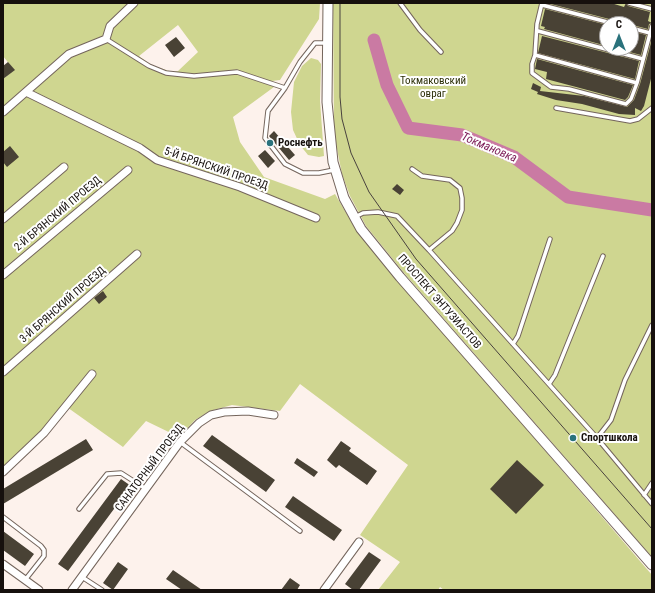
<!DOCTYPE html>
<meta charset="utf-8">
<style>
body{margin:0}
#map{position:relative;width:655px;height:593px;overflow:hidden;background:#fdf2ec;font-family:"Roboto Condensed",sans-serif}
canvas{display:block}
.frame{position:absolute;inset:0;border:4px solid #16100d;pointer-events:none}
.north{position:absolute;left:599px;top:16px;width:40px;height:40px;box-sizing:border-box;background:#fff;border:1px solid #a29f9e;border-radius:50%;rotate:0deg;font-size:11px;font-weight:700;line-height:16px;text-align:center;color:#16100d}
.north::after{content:'';display:block;margin:auto;width:14px;height:18px;background:#2a727c;clip-path:polygon(50% 0,100% 100%,50% 72%,0 100%)}
</style>
<div id="map">
<canvas width="655" height="593"></canvas>
<div class="frame"></div>
<div class="north">С</div>
</div>
<script>
const c = document.querySelector('canvas').getContext('2d');
c.lineJoin = 'round';
function fill(path, color) { c.fillStyle = color; c.fill(path, 'evenodd'); }
const poly = rows => new Path2D(rows.map(r => 'M' + r).join(''));
function stroke(path, color, width, dash) { c.strokeStyle = color; c.lineWidth = width; c.lineCap = dash ? 'butt' : 'round'; c.setLineDash(dash || []); c.stroke(path); }
function label(font, color, halo, rows, align = 'center') {
  c.font = font + ' "Roboto Condensed",sans-serif'; c.lineWidth = 4; c.setLineDash([]); c.textBaseline = 'middle'; c.strokeStyle = halo; c.fillStyle = color; for (const [text, x, y, turn = 0] of rows) {
    c.save(); c.translate(x, y); c.rotate((+turn || 0) * Math.PI / 180); c.textAlign = isNaN(turn) ? turn : align; if (halo) c.strokeText(text, 0, 0); c.fillText(text, 0, 0); c.restore();
  }
}
const green = poly([
 [3,3,320,3,319,19,280,80,272,81,274,87,233,117,240,142,264,177,325,199,335,194,358,233,652,575,652,590,444,590,440,587,438,590,378,590,400,562,360,535,408,465,300,384,280,411,232,405,210,411,195,420,179,437,146,421,123,447,64,405,40,432,3,468,3,79,14,70,3,56],
 [178,25,198,52,178,71,172,72,151,65,139,56],
 [333,3,652,3,652,557,404,273,366,226,350,196,342,174,334,134],
 [607,24,631,24,631,48,607,48],
 [311,58,318,60,321,64,320,101,324,156,319,157,308,155,300,145,293,130,291,112,294,82,302,66]
]);
const river = poly([
 [374,40,387,85,408,128,462,135,514,157,568,197,652,210]
]);
const building = poly([
 [547,3,611,3,624,7,626,3,628,6,650,12,648,21,652,23,649,24,648,29],
 [545,9,607,25,607,46,544,29,545,27,541,26],
 [631,31,646,35,641,55,614,48,631,48],
 [542,36,639,61,635,79,538,53],
 [176,37,185,48,174,57,165,45],
 [652,39,652,75,644,106,641,111,635,108,635,115,619,114,582,104,556,100,537,94,538,92,531,89,533,83,541,87,540,91,584,96,627,107,634,100,640,84],
 [537,59,633,85,628,97,625,100,546,79,547,72,535,69],
 [8,62,15,70,3,79,3,66],
 [274,131,295,155,289,160,269,136],
 [10,146,19,157,7,167,3,162,3,152],
 [265,150,275,161,268,168,258,156],
 [397,184,404,190,400,195,392,189],
 [103,291,107,297,99,304,94,298],
 [212,435,275,480,266,492,203,446],
 [86,439,93,450,3,504,3,489],
 [341,441,351,448,349,451,377,471,367,485,339,465,336,468,327,460],
 [297,458,318,472,314,477,294,463],
 [517,460,544,485,516,514,490,489],
 [121,479,131,486,68,571,58,564],
 [293,496,342,530,334,541,285,507],
 [3,531,34,554,25,566,3,550],
 [369,552,381,560,359,590,353,590,345,584],
 [118,562,128,569,113,590,103,583],
 [173,570,202,590,182,590,166,579],
 [290,578,300,585,297,590,281,590]
]);
const service = poly([
 [400,3,420,30,441,52],
 [542,3,537,24,535,55,532,64,532,73,551,87,569,89,626,104,631,99,637,83,652,26],
 [629,3,652,9],
 [542,5,615,24],
 [631,28,650,33],
 [538,31,643,59],
 [106,39,149,66,166,73,194,76,237,72,285,88],
 [327,43,315,43,300,62,285,88,268,111,265,138,285,164,303,173,319,173,334,170],
 [535,55,637,83],
 [556,108,630,121,638,119,652,108],
 [412,169,422,176,450,180,460,188,462,198,462,210,457,223,452,231,429,250,597,438,652,504],
 [355,217,363,213,378,212,397,216,429,250],
 [513,344,518,336,550,239],
 [549,384,555,375,603,256],
 [597,438,611,420,625,380,652,325],
 [180,442,300,531],
 [644,495,652,483],
 [79,509,107,474,121,473,146,489],
 [3,517,41,546,44,550,44,556,25,580],
 [82,577,102,590]
]);
const minor = poly([
 [26,92,140,148,157,160,240,187,316,218],
 [3,112,69,54,106,39,110,26,134,3],
 [3,219,64,167],
 [3,275,128,170],
 [3,372,137,254],
 [3,472,44,433,92,374],
 [3,564,39,590],
 [72,590,180,442,199,423,211,415,224,412,248,411,274,415],
 [324,590,359,542]
]);
const tertiary = poly([
 [328,3,327,102,333,162,344,198,361,229,400,277,652,565]
]);
const tram = poly([
 [340,3,340,97,342,119,351,153,369,192,416,259,652,529]
]);
const markers = [
 [270,143,4,"#2a727c"],
 [573,438,4,"#2a727c"]
];
const parkNames = [
 ["Токмаковский",433,81],
 ["овраг",433,94]
];
const poiNames = [
 ["Роснефть",278,143],
 ["Спортшкола",581,438]
];
const streetNames = [
 ["5-Й БРЯНСКИЙ ПРОЕЗД",216,169,19],
 ["2-Й БРЯНСКИЙ ПРОЕЗД",58,214,-40],
 ["ПРОСПЕКТ ЭНТУЗИАСТОВ",439,302,49],
 ["3-Й БРЯНСКИЙ ПРОЕЗД",63,305,-41],
 ["САНАТОРНЫЙ ПРОЕЗД",150,468,-53]
];
const waterNames = [
 ["Токмановка",489,148,23]
];
fill(green, '#cfd690');
stroke(river, '#ca7aa3', 13);
fill(building, '#494235');
stroke(service, '#74655c', 5.5);
stroke(minor, '#74655c', 9);
stroke(tertiary, '#74655c', 11);
stroke(service, '#fff', 3.5);
stroke(minor, '#fff', 7);
stroke(tertiary, '#fff', 9);
stroke(tram, '#49423e', 1);
for (const [x, y, r, color] of markers) { const dot = new Path2D(); dot.arc(x, y, r, 0, 2 * Math.PI); c.fillStyle = color; c.fill(dot); stroke(dot, '#fff', 1.5); }
label('11px', '#2e310a', '#fff', parkNames);
label('bold 11px', '#16100d', '#fff', poiNames, 'left');
label('11px', '#16100d', '#fff', streetNames);
label('italic 12px', '#7c1c57', '#fff', waterNames);
</script>
